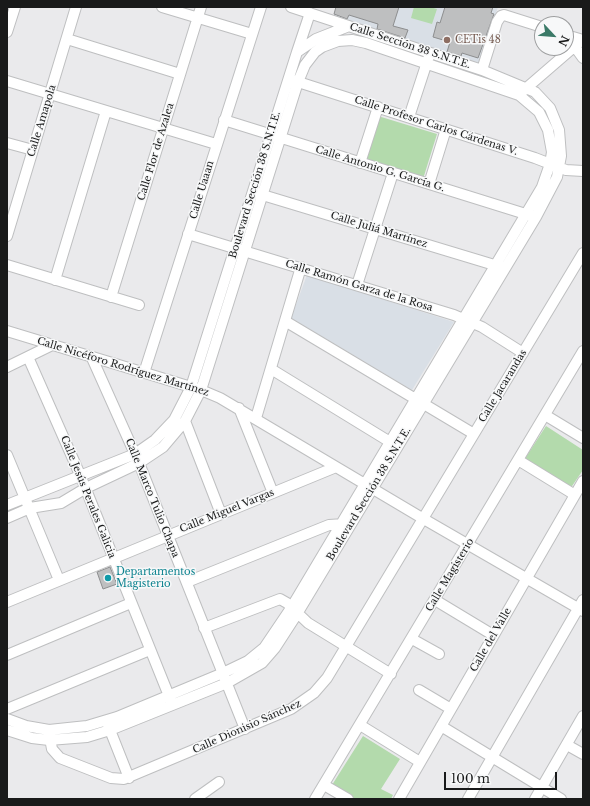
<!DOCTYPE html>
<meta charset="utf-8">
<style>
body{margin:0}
#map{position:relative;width:590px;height:806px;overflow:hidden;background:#eaeaec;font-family:"Libre Baskerville",serif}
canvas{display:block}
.frame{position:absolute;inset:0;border:8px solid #191a1a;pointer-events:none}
.north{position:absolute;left:534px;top:16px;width:40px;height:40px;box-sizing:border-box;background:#f7f8f9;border:1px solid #9e9fa0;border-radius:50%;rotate:116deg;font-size:11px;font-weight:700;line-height:16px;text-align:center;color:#191a1a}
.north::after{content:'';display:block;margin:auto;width:14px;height:18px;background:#3b7a68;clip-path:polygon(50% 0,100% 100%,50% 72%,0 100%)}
.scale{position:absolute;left:444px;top:772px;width:113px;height:18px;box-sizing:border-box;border:2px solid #191a1a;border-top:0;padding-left:5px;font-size:12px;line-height:14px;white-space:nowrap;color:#191a1a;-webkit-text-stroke:3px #f7f8f9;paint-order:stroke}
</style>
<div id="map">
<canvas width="590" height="806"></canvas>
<div class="frame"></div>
<div class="north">N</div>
<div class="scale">100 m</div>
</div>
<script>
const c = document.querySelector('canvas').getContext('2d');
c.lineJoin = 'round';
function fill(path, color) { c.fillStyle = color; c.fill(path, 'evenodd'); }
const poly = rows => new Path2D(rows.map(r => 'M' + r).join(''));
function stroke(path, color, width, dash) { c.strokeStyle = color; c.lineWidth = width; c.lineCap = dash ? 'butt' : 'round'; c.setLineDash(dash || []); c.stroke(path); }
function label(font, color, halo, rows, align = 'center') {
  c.font = font + ' "Libre Baskerville",serif'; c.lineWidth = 3; c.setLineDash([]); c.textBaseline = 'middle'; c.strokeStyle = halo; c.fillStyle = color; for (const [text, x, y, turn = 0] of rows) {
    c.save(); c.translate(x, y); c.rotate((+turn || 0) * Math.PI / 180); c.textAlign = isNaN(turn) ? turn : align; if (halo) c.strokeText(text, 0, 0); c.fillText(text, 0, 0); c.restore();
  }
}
const built = poly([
 [336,7,498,7,480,63,333,17],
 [307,275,454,322,412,390,291,318]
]);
const green = poly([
 [414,7,430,7,437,9,432,24,411,18],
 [378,116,437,134,423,179,364,161],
 [546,426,583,450,583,470,570,489,524,460],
 [363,736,400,759,381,789,393,795,391,799,356,799,332,785]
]);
const building = poly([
 [336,7,399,7,393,26,408,30,405,38,377,29,378,24,349,15,347,19,334,14,336,7],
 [445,7,493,7,491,13,494,14,478,58,462,53,461,56,447,52,450,42,433,37,437,22,440,23,445,7],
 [110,567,117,584,103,589,97,572,110,567]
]);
const minor = poly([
 [162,7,252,34],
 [7,32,15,7],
 [566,35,583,40],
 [67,39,180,74],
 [575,47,583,58],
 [297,52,310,13],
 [482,70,497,22,501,16,504,15,542,27],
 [292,80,535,158,566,170,583,171],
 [7,81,216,144],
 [523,91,582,40],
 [409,117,429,56],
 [224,120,532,216],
 [7,143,33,150],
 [360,163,378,107],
 [429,184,446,129],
 [256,193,501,267],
 [188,234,454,315,482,327,523,353],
 [7,236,76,7],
 [7,265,139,305],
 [55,280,106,111],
 [357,285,393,173],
 [111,297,201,7],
 [285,321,474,434],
 [7,331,201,390,220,398,422,518,583,611],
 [28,357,81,477,171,701],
 [92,358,139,463,245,729],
 [7,367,52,345],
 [271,369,395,445],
 [144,373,261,7],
 [239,408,273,493],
 [545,415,583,438],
 [256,418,301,267],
 [185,421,221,514],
 [7,455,59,580],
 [518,460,575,495],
 [7,505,135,454,155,440,174,420,191,387,297,52,316,39,349,26],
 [7,518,30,508,61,503,86,488,139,463,163,447,185,421,201,390,298,82,305,65,315,52,322,47,338,41,352,40,366,43,519,95,539,112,548,130,552,152,550,164,542,187,291,608,264,648,248,661,223,673,117,717,87,726,49,730,26,726,7,719],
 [187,582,329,525,344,524],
 [435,600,493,635],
 [7,602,336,467],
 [204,628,280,599,287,603,308,623,391,674],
 [412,639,439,654],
 [7,655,131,603],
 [419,690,451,709],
 [7,709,150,650],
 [108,725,129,778],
 [360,725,420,762],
 [441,726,561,799],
 [7,730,32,738,49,740,87,737,110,730,227,683,262,663,275,648,297,614,536,217,557,177,561,156,559,130,550,108,535,92,482,70,291,7],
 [49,733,52,749,60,758,111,778,124,779,291,709,314,693,327,678,583,253],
 [567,745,583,754],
 [324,785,348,799],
 [195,799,219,782],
 [315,799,583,351],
 [399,799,583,481],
 [468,799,583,600],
 [535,799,583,716]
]);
const markers = [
 [447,40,4,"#8d6e63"],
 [108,578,4,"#0f9aa8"]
];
const educationNames = [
 ["CETis 48",455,40]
];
const streetNames = [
 ["Calle Sección 38 S.N.T.E.",410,46,18],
 ["Calle Amapola",42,121,-73],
 ["Calle Profesor Carlos Cárdenas V.",436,126,18],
 ["Calle Flor de Azalea",156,152,-73],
 ["Calle Antonio G. García G.",380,169,17],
 ["Boulevard Sección 38 S.N.T.E.",255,185,-73],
 ["Calle Uaaan",202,190,-73],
 ["Calle Juliá Martínez",379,230,17],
 ["Calle Ramón Garza de la Rosa",359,286,17],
 ["Calle Nicéforo Rodríguez Martínez",123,367,17],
 ["Calle Jacarandas",503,386,-59],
 ["Boulevard Sección 38 S.N.T.E.",369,494,-59],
 ["Calle Jesús Perales Galicia",88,497,68],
 ["Calle Marco Tulio Chapa",152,498,68],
 ["Calle Miguel Vargas",227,511,-22],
 ["Calle Magisterio",450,575,-59],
 ["Calle del Valle",491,640,-60],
 ["Calle Dionisio Sánchez",247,727,-24]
];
const cultureNames = [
 ["Departamentos",116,572],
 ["Magisterio",116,584]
];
fill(built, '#d9dfe6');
fill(green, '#b3daac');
fill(building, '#bebfc0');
stroke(building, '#8d8e8f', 1);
stroke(minor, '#bebfc0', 12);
stroke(minor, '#fff', 10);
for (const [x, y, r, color] of markers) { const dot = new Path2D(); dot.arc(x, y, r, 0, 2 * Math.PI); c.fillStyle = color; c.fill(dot); stroke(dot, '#f7f8f9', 1.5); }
label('10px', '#785e54', '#f7f8f9', educationNames, 'left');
label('10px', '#191a1a', '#f7f8f9', streetNames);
label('10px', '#0d838f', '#f7f8f9', cultureNames, 'left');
</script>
